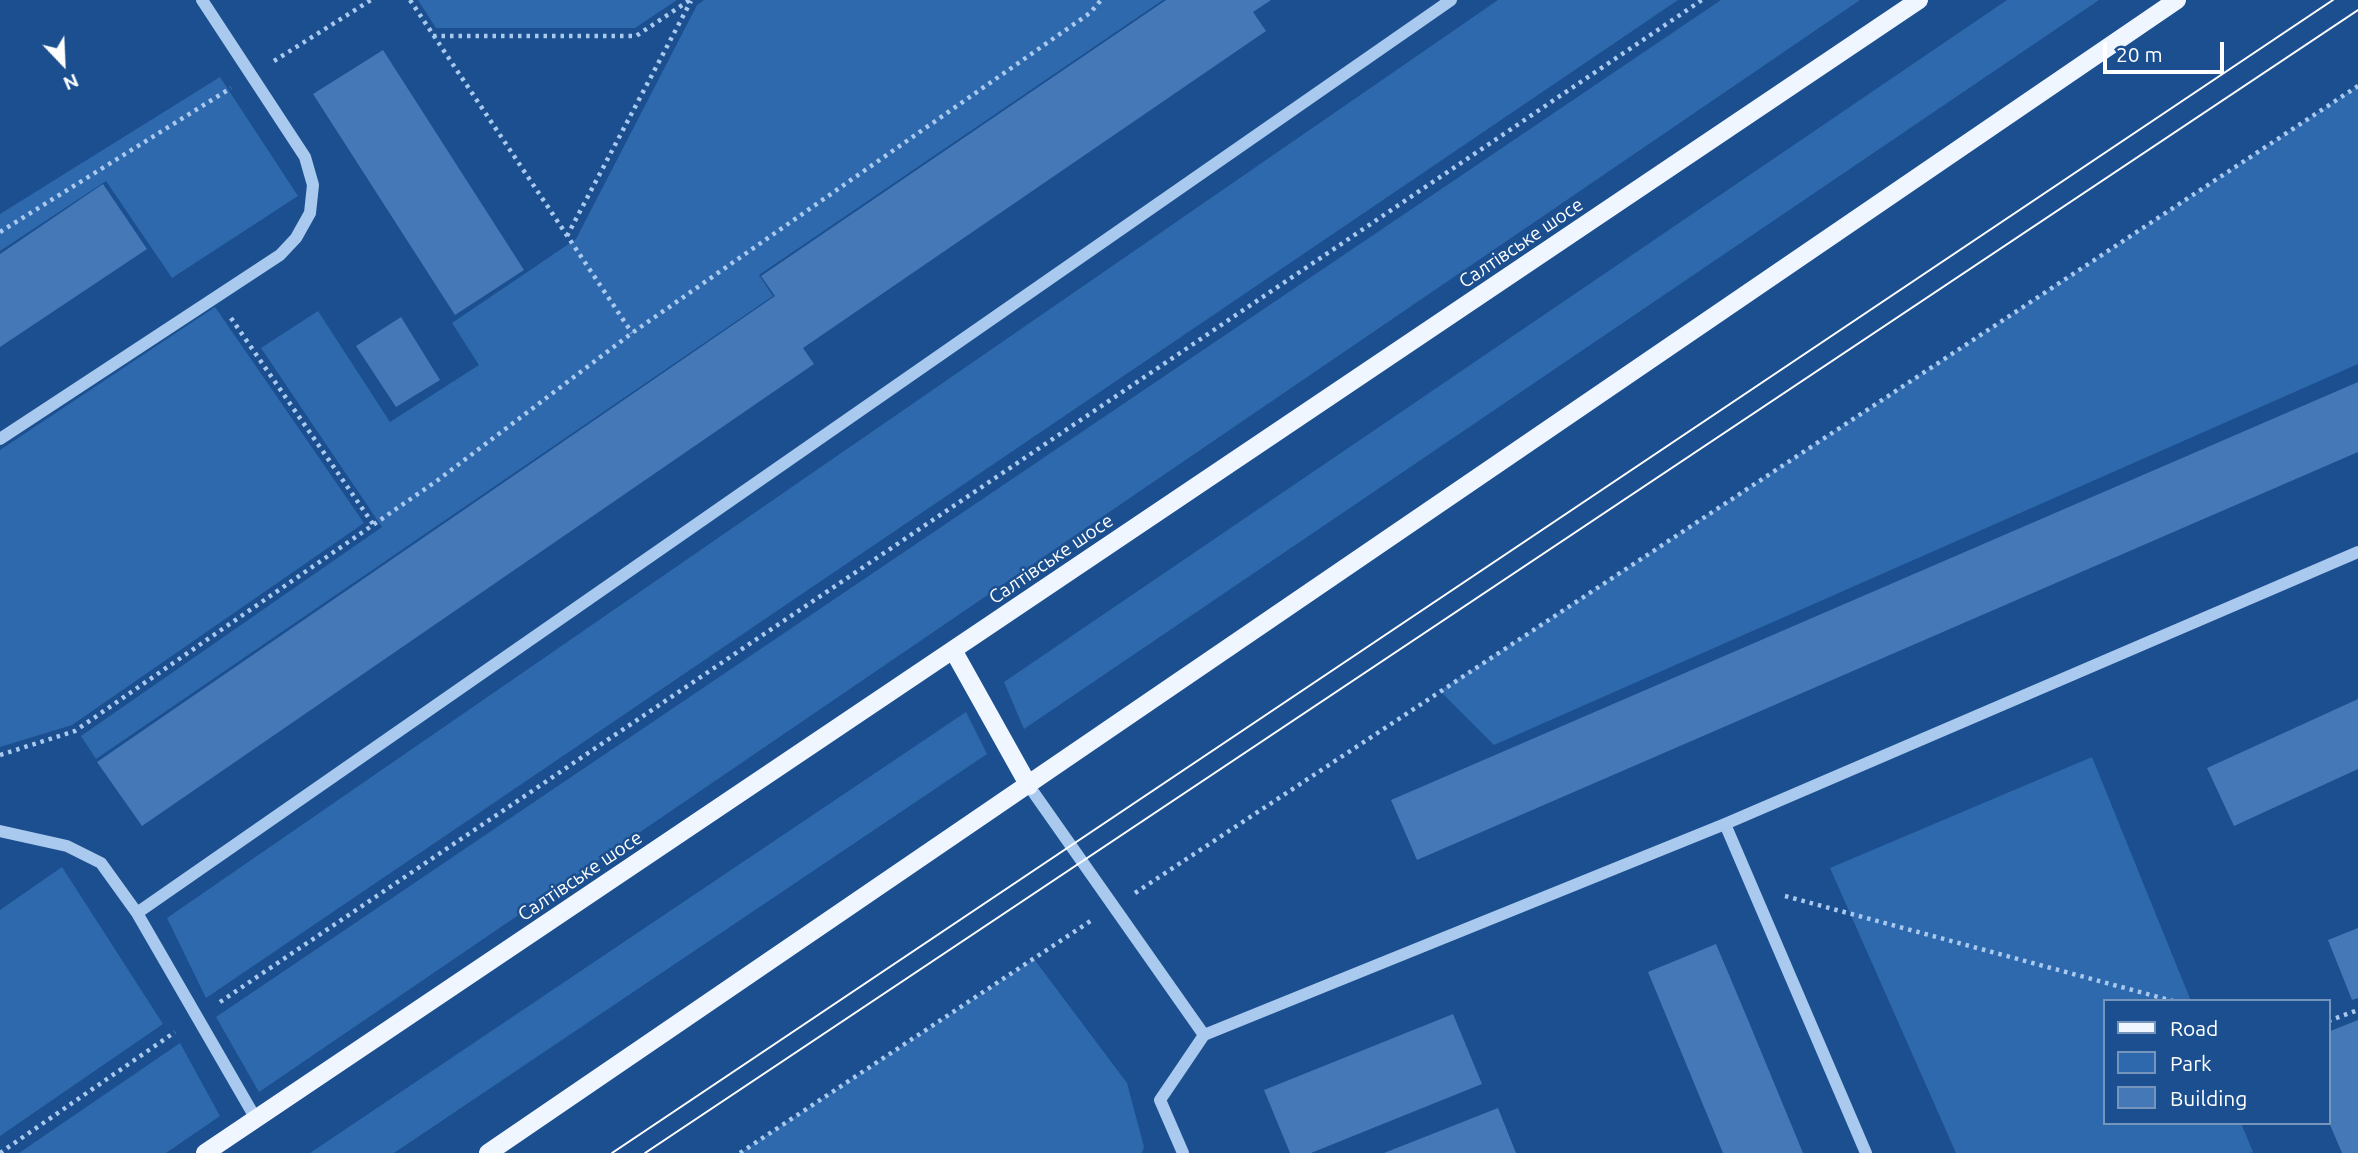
<!DOCTYPE html>
<meta charset="utf-8">
<style>
body{margin:0}
#map{position:relative;width:2358px;height:1153px;overflow:hidden;background:#1b4f8f;font-family:Ubuntu,sans-serif}
canvas{display:block}
.legend{position:absolute;left:2103px;top:999px;width:228px;height:126px;box-sizing:border-box;background:#1b4f8f;border:2px solid #7695bc;margin:0;padding:9px 12px;list-style:none;font-size:21px;color:#fff}
.legend li{display:flex;align-items:center;gap:14px;height:35px}
.legend b{width:35px;border:2px solid #7695bc}
.north{position:absolute;left:28px;top:28px;width:70px;height:70px;-webkit-text-stroke:5px #1b4f8f;paint-order:stroke;rotate:157deg;font-size:19px;font-weight:700;line-height:28px;text-align:center;color:#fff}
.north::after{content:'';display:block;margin:auto;width:24px;height:32px;background:#fff;clip-path:polygon(50% 0,100% 100%,50% 72%,0 100%)}
.scale{position:absolute;left:2103px;top:42px;width:121px;height:32px;box-sizing:border-box;border:4px solid #fff;border-top:0;padding-left:9px;font-size:21px;line-height:24px;white-space:nowrap;color:#fff;-webkit-text-stroke:5px #1b4f8f;paint-order:stroke}
</style>
<div id="map">
<canvas width="2358" height="1153"></canvas>
<ul class="legend">
<li><b style="height:9px;background:#f0f6ff"></b>Road</li>
<li><b style="height:19px;background:#2e69ad"></b>Park</li>
<li><b style="height:19px;background:#4478b7"></b>Building</li>
</ul>
<div class="north">N</div>
<div class="scale">20 m</div>
</div>
<script>
const c = document.querySelector('canvas').getContext('2d');
c.lineJoin = 'round';
function fill(path, color) { c.fillStyle = color; c.fill(path, 'evenodd'); }
const poly = rows => new Path2D(rows.map(r => 'M' + r).join(''));
function stroke(path, color, width, dash) { c.strokeStyle = color; c.lineWidth = width; c.lineCap = dash ? 'butt' : 'round'; c.setLineDash(dash || []); c.stroke(path); }
function label(font, color, halo, rows, align = 'center') {
  c.font = font + ' Ubuntu,sans-serif'; c.lineWidth = 5; c.setLineDash([]); c.textBaseline = 'middle'; c.strokeStyle = halo; c.fillStyle = color; for (const [text, x, y, turn = 0] of rows) {
    c.save(); c.translate(x, y); c.rotate((+turn || 0) * Math.PI / 180); c.textAlign = isNaN(turn) ? turn : align; if (halo) c.strokeText(text, 0, 0); c.fillText(text, 0, 0); c.restore();
  }
}
const green = poly([
 [418,0,677,0,635,28,436,28],
 [704,0,1163,0,759,275,773,296,96,759,81,736,382,527,261,348,318,311,390,422,479,365,452,323,576,239,697,5],
 [1498,0,1678,0,206,998,167,918],
 [1721,0,1860,0,259,1092,216,1017],
 [2007,0,2099,0,1024,729,1004,682],
 [220,77,298,196,172,278,106,181,0,251,0,214],
 [2358,86,2358,364,1494,745,1440,691],
 [215,307,364,523,72,725,0,747,0,450],
 [966,712,987,754,394,1153,310,1153],
 [2092,757,2191,1001,2104,1001,2104,1123,2241,1123,2253,1152,2250,1153,1956,1153,1830,868],
 [62,867,163,1024,0,1136,0,910],
 [1034,959,1127,1083,1144,1147,1142,1153,740,1153],
 [180,1043,220,1116,166,1153,19,1153]
]);
const building = poly([
 [1166,0,1271,0,1253,12,1266,31,803,348,814,364,142,826,97,762,775,296,761,276],
 [383,50,524,270,455,315,313,94],
 [103,184,147,249,0,347,0,254],
 [401,317,440,380,396,407,356,346],
 [2358,382,2358,452,1417,860,1391,800],
 [2358,699,2358,769,2234,826,2207,768],
 [2358,928,2358,998,2352,1000,2328,940],
 [1716,944,1748,1020,1803,1153,1723,1153,1648,972],
 [1453,1014,1482,1084,1311,1153,1290,1153,1264,1090],
 [2358,1020,2358,1153,2342,1153,2328,1120,2328,1032],
 [1498,1108,1516,1153,1384,1153]
]);
const path = poly([
 [410,0,632,333],
 [433,36,636,36,690,0],
 [274,61,371,0],
 [0,232,231,88],
 [567,236,691,1],
 [231,318,373,524],
 [0,755,75,731,438,480,632,333,1090,13,1101,0],
 [1135,893,2358,86],
 [1785,896,2173,1001],
 [220,1002,1702,0],
 [2328,1021,2358,1010],
 [0,1153,175,1032],
 [740,1153,1092,920]
]);
const minor = poly([
 [0,439,280,255,296,238,310,213,313,185,305,157,202,0],
 [1029,786,1204,1035,1725,824,2358,552],
 [1725,824,1866,1153],
 [0,831,67,846,101,863,137,913,256,1119],
 [137,913,1451,0],
 [1183,1153,1160,1100,1204,1035]
]);
const major = poly([
 [953,650,1029,786],
 [205,1153,1919,0],
 [488,1153,2177,0]
]);
const tram = poly([
 [612,1153,2333,0],
 [645,1153,2358,10]
]);
const streetNames = [
 ["Салтівське шосе",1521,243,-34],
 ["Салтівське шосе",1051,559,-34],
 ["Салтівське шосе",580,876,-34]
];
fill(green, '#2e69ad');
fill(building, '#4478b7');
stroke(path, '#a9c9ee', 4.5, [3.5, 5]);
stroke(minor, '#a9c9ee', 12);
stroke(major, '#f0f6ff', 18);
stroke(tram, '#fff', 2);
label('19px', '#fff', '#1b4f8f', streetNames);
</script>
